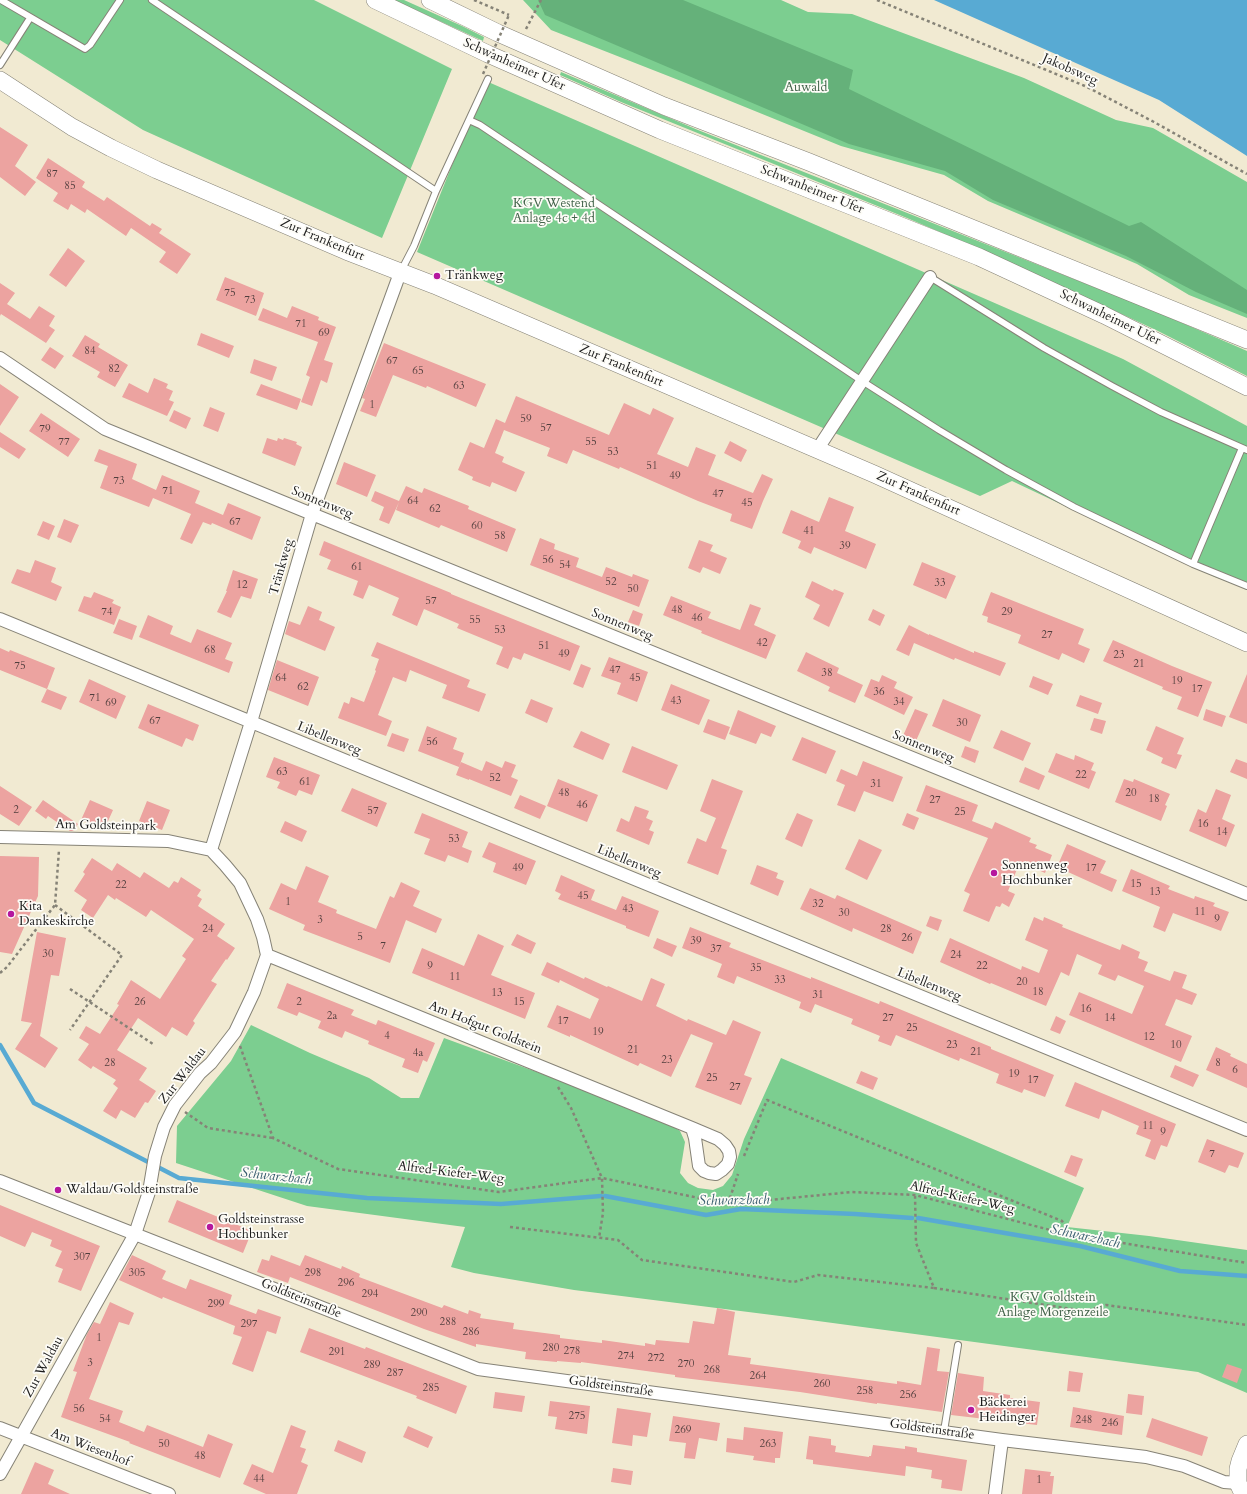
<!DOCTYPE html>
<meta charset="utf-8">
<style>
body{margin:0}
canvas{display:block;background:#f1ead2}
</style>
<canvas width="1247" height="1494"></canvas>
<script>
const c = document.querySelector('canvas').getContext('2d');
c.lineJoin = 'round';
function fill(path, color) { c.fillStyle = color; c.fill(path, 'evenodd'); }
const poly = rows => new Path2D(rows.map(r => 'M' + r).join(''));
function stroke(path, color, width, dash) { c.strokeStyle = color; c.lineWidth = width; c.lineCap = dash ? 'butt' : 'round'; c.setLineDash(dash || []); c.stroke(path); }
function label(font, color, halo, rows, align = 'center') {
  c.font = font + ' Cardo,serif'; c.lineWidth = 3.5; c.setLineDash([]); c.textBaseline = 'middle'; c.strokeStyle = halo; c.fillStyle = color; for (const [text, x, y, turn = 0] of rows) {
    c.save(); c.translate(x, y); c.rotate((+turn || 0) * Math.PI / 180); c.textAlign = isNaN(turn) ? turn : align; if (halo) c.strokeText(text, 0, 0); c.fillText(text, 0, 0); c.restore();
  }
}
const green = poly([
 [0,0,314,0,452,69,382,238,143,130,0,40],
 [394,0,404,0,462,26,484,37,483,41],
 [523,0,781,0,808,12,852,14,1024,78,1116,120,1153,128,1247,182,1247,318,1189,295,1137,264,988,201,944,175,841,146,681,81,551,30],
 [561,72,698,130,1152,310,1238,347,1247,351,1247,376,1156,330,1005,260,907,218,621,102,560,75],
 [486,81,1123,359,1247,426,1247,589,1215,577,1012,481,980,496,417,252],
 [251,1025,310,1053,369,1078,401,1098,419,1098,444,1038,545,1075,674,1127,680,1131,685,1142,680,1173,688,1183,698,1188,713,1190,723,1186,732,1175,744,1139,781,1058,1084,1188,1067,1227,1149,1236,1247,1250,1247,1393,1198,1372,788,1317,574,1290,474,1273,451,1267,465,1227,307,1206,176,1163,177,1126,231,1061]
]);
const forest = poly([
 [538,0,683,0,853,70,849,89,1129,226,1141,222,1247,290,1247,314,1196,292,1126,256,993,200,945,171,849,144,545,15]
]);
const water = poly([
 [934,0,1247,0,1247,156,1159,100]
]);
const stream = poly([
 [0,1045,34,1103,179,1178,367,1198,501,1204,601,1196],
 [605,1196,706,1215,741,1209,855,1214,912,1218],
 [918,1218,1080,1246,1180,1271,1247,1276]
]);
const building = poly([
 [0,127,28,145,15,166,36,182,25,196,0,177],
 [48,158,85,182,82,187,104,201,107,197,150,226,152,223,162,229,159,233,191,254,177,274,159,262,166,252,131,228,126,236,87,209,85,213,71,204,68,210,53,201,58,193,36,178],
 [68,248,85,261,66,287,49,275],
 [225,277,264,293,256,316,216,300],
 [0,283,15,293,7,304,30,319,39,306,55,316,49,326,55,330,46,343,1,314,0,316],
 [292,306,319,317,318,320,336,327,324,360,333,363,327,383,321,380,312,406,301,402,310,377,306,375,318,342,258,320,263,308,287,318],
 [201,333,234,346,229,358,197,345],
 [85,335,100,344,98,347,128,365,115,387,97,377,100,372,72,356],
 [384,343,486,384,476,407,427,386,426,388,393,375,376,417,360,411,365,399,362,398],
 [50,347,64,356,55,369,41,360],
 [254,359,277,367,272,381,250,373],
 [154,378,168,384,166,388,173,391,169,400,174,402,167,416,122,397,129,383,148,393],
 [0,384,19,397,0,426],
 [261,384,301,399,297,410,256,395],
 [516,396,609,435,624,403,650,415,653,408,674,418,657,454,688,467,696,447,716,455,708,475,753,493,762,474,773,479,763,501,752,529,730,521,732,514,698,501,620,467,619,469,573,450,567,464,547,456,550,448,504,430,495,453,504,457,502,462,525,472,516,492,492,482,490,487,472,480,473,477,458,470,470,442,484,448,496,419,505,423],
 [210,407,225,413,218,432,203,426],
 [174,410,191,418,186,429,169,421],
 [41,413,80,439,68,457,29,431],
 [0,432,26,449,19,459,0,447],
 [267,438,277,441,278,438,283,440,284,438,297,442,296,444,302,447,295,466,262,453],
 [730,441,747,450,741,462,724,453],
 [99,449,137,464,132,479,156,490,162,475,200,491,195,503,223,515,228,503,261,517,252,540,212,523,211,525,203,522,192,544,180,539,191,514,153,498,149,507,100,488,108,466,94,461],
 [344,462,376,475,367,497,336,484],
 [406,486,422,493,424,488,469,506,468,509,516,529,507,552,441,525,439,528,396,510,399,502,389,524,379,520,384,507,371,501,375,491,399,501],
 [829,497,854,507,845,531,876,544,866,569,814,547,811,554,798,548,801,541,782,533,791,510,819,522],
 [64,519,79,525,71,543,57,537],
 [43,521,55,526,49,540,37,535],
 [540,538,555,544,554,549,579,558,576,567,602,577,606,567,632,577,633,574,649,580,639,607,530,565],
 [699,540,713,545,710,551,727,558,720,574,703,567,700,573,688,568],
 [324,541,451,593,451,594,580,646,570,671,524,653,521,660,513,657,508,669,496,664,503,647,457,628,459,624,424,609,417,626,392,615,399,598,369,585,363,599,353,595,358,581,327,569,331,560,319,555],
 [35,560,56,568,51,582,62,587,56,601,11,583,17,569,30,573],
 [922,562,956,576,946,599,913,585],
 [233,570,258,579,251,599,241,596,231,618,217,612,227,591,226,591],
 [812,581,833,591,834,589,844,593,829,627,813,619,820,605,805,597],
 [94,592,114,600,112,603,121,607,114,625,78,611,84,596,91,598],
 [991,592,1084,629,1078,644,1090,649,1084,663,1062,653,1059,660,1018,643,1021,635,987,622,988,617,982,615],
 [671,596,711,612,708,618,740,630,750,604,761,608,754,625,776,635,766,659,701,633,702,631,663,615],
 [308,606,322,612,319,620,335,627,325,651,285,634,289,621,300,625],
 [873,609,885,615,880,626,868,620],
 [633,610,643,614,639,626,628,622],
 [148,615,173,626,170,634,191,643,197,629,232,643,225,659,233,662,229,673,139,637],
 [119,619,137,626,132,640,113,633],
 [909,625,929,635,929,634,974,653,974,651,1006,663,1000,676,955,658,954,660,914,643,909,656,896,650],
 [1113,640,1172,666,1212,682,1198,717,1177,709,1182,697,1162,689,1163,687,1103,661],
 [377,642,470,680,467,687,486,694,479,712,442,698,447,685,410,670,406,682,393,677,378,715,392,721,386,736,338,718,344,702,349,704,351,697,364,702,376,671,375,670,379,659,371,656],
 [0,648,9,652,10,650,55,668,47,689,0,670],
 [806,652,839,668,837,673,863,685,855,703,828,691,830,687,797,671],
 [609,657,648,672,637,702,617,694,621,683,601,676],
 [277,660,319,677,308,706,268,690],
 [581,664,591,668,583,688,573,684],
 [1247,674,1247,724,1229,717],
 [882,675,897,682,894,688,913,697,904,715,864,696,871,679,879,682],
 [1033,676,1053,684,1048,695,1029,687],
 [89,679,126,696,116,719,79,702],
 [671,684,710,700,699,725,661,710],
 [47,689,67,697,61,710,41,702],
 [1080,695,1102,703,1098,714,1076,706],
 [531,699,553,708,547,723,525,713],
 [943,699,981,715,970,742,932,726],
 [148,704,199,725,193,741,186,738,182,747,138,728],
 [915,709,928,714,915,743,902,738],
 [1206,709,1226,716,1222,727,1203,720],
 [738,710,776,726,771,737,761,733,756,744,729,734],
 [1094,718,1106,721,1102,734,1090,730],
 [708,719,730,727,725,740,703,732],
 [427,726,457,738,453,749,464,753,459,767,418,751],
 [1156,726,1184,738,1177,754,1182,755,1176,769,1161,763,1163,758,1146,750],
 [1001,730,1031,743,1023,761,993,748],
 [581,731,610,744,603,760,573,747],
 [392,733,409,739,404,752,387,746],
 [802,737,836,751,826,774,792,760],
 [632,746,678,765,667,790,622,772],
 [965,746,979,751,975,763,961,757],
 [1056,753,1074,760,1075,755,1094,763,1091,770,1096,772,1089,789,1048,772],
 [274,757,320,775,312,795,299,790,296,796,277,788,280,782,266,777],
 [1236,759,1247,763,1247,779,1230,772],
 [486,761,502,768,505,761,516,765,511,777,518,780,511,796,469,779,469,780,456,775,461,762,482,771],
 [863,761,903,777,893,802,864,791,855,812,837,805,845,785,836,781,841,769,857,776],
 [1025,767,1045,776,1039,790,1019,782],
 [558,779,598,795,587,822,547,806],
 [712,779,743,791,721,848,727,850,718,875,687,863,697,838,706,842,716,818,700,811],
 [1124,779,1133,782,1134,779,1170,794,1165,805,1167,806,1161,821,1115,802],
 [926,785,978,805,972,821,992,829,995,822,1031,838,1029,842,1037,845,1035,848,1052,855,1045,873,1020,862,1008,891,1015,894,1009,907,1002,903,1000,907,996,906,989,922,963,911,970,894,964,891,988,838,916,811],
 [0,786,32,807,19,826,0,814],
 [352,788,387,803,377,827,341,811],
 [1216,789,1231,795,1222,819,1235,825,1226,847,1189,831,1198,809,1206,813],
 [520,795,546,806,540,819,514,808],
 [43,800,78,824,73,831,70,831,48,816,46,819,35,811],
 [90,800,113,810,104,830,81,820],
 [147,801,170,810,162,830,139,821],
 [635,806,649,811,646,818,653,821,649,830,654,832,649,845,616,831,621,818,629,822],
 [422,813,468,832,462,847,472,851,468,863,448,855,445,862,424,854,430,839,414,833],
 [797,813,813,820,802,847,785,839],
 [907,813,919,818,914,830,902,825],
 [285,821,307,831,302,842,280,832],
 [859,839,882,850,867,880,845,869],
 [489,842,536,861,526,885,493,872,496,863,482,857],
 [1067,844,1106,861,1100,873,1117,880,1112,892,1057,867],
 [0,856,39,857,38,896,12,954,0,952],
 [92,858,112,871,117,863,140,878,144,872,169,888,174,881,178,883,181,877,201,890,197,896,202,899,198,906,225,924,217,936,235,948,227,960,226,959,211,981,217,984,193,1021,195,1023,187,1036,172,1027,166,1037,138,1018,117,1050,147,1068,139,1080,156,1091,148,1103,145,1102,135,1118,121,1110,116,1119,103,1111,118,1088,113,1084,116,1080,93,1066,91,1069,78,1060,89,1044,79,1038,86,1026,100,1034,119,1005,117,1004,131,980,160,999,186,959,182,956,194,939,151,910,146,917,116,898,115,900,108,895,93,918,81,910,87,900,74,891,85,874,83,872],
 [757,865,778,873,776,878,784,881,778,896,750,884],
 [306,866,329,876,318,902,337,910,336,913,376,929,390,896,394,898,401,882,420,891,413,906,442,919,436,933,406,920,390,963,303,930,305,925,269,909,281,883,296,890],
 [1131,869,1170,886,1168,889,1194,899,1195,896,1215,903,1213,906,1229,912,1221,931,1173,913,1165,932,1153,927,1160,907,1122,891],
 [561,875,595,890,591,900,616,910,622,896,659,911,649,937,626,928,626,926,558,899,561,894,555,891],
 [810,888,835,899,837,895,922,932,913,954,853,928,852,932,800,909],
 [930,916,942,920,938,931,926,926],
 [1034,917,1043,921,1044,917,1063,925,1062,927,1120,950,1122,944,1140,952,1138,958,1148,962,1144,971,1170,981,1174,971,1187,975,1182,988,1197,994,1192,1005,1176,999,1165,1025,1192,1036,1181,1062,1069,1015,1079,992,1132,1014,1144,986,1118,975,1115,981,1098,974,1102,965,1077,954,1069,976,1061,972,1046,1006,991,983,990,984,940,962,950,938,1021,970,1022,966,1039,973,1048,950,1025,940],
 [690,927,731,943,729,947,811,979,811,977,879,1004,880,1001,991,1047,991,1049,1054,1075,1045,1097,1024,1089,1022,1093,996,1083,999,1074,960,1058,959,1061,896,1035,891,1046,878,1041,880,1036,851,1024,853,1019,815,1004,811,1013,799,1008,801,1002,737,976,734,984,717,977,722,964,682,948],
 [37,932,66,938,59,976,51,975,40,1036,58,1048,45,1068,15,1049,32,1023,21,1021],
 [478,934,504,946,491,975,535,993,525,1019,412,973,422,948,464,966],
 [517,934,536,943,531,954,511,945],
 [657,938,677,946,672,957,653,948],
 [547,962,584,979,585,977,607,987,608,986,642,1001,651,978,665,984,656,1006,687,1021,688,1019,726,1035,733,1020,761,1032,744,1075,752,1078,741,1105,695,1087,713,1043,691,1034,671,1077,640,1063,638,1066,570,1035,570,1037,547,1027,557,1005,590,1019,599,999,560,980,559,983,541,975],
 [287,983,354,1010,351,1015,376,1025,378,1020,435,1043,427,1062,423,1060,418,1073,402,1067,405,1059,368,1044,369,1041,345,1031,342,1038,318,1028,321,1021,299,1012,297,1016,277,1008],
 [1056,1016,1066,1021,1060,1034,1050,1030],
 [1216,1047,1231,1054,1230,1056,1247,1064,1247,1088,1206,1070],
 [1175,1065,1199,1075,1193,1087,1170,1077],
 [861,1071,878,1078,873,1090,856,1083],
 [1075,1082,1176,1124,1167,1147,1161,1145,1155,1160,1145,1156,1151,1140,1136,1134,1139,1126,1102,1110,1099,1119,1065,1106],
 [1207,1139,1244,1153,1238,1168,1229,1165,1225,1173,1198,1162],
 [1071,1155,1083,1159,1076,1177,1064,1172],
 [177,1200,252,1231,243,1253,168,1222],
 [0,1205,100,1246,81,1291,58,1282,63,1269,55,1266,62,1251,50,1246,52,1240,32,1232,25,1247,0,1236],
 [132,1255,166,1271,162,1279,186,1289,190,1279,232,1295,229,1304,256,1314,258,1309,281,1317,276,1334,267,1331,253,1372,232,1364,242,1337,233,1334,235,1326,163,1297,162,1299,119,1280],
 [271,1255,300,1266,305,1255,341,1269,342,1266,360,1274,359,1277,442,1308,444,1305,468,1314,469,1310,481,1314,480,1318,514,1323,513,1329,560,1335,560,1338,602,1343,602,1340,645,1346,645,1343,655,1345,656,1340,689,1343,693,1321,714,1324,717,1308,735,1312,728,1355,751,1358,750,1364,897,1384,897,1381,921,1385,927,1347,940,1349,937,1371,949,1372,942,1412,877,1403,877,1404,800,1392,675,1377,675,1375,581,1362,581,1363,557,1361,557,1362,525,1359,526,1352,476,1344,476,1347,424,1329,290,1277,288,1283,257,1272,262,1259,269,1261],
 [110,1302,134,1313,129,1325,119,1322,89,1399,123,1411,119,1422,144,1432,147,1425,203,1447,208,1434,233,1444,220,1478,129,1443,130,1442,61,1417,77,1372,73,1371,87,1334,94,1322,100,1324],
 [309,1328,365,1349,366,1347,467,1386,456,1414,416,1398,417,1396,300,1352],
 [1227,1364,1242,1369,1237,1383,1222,1377],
 [1069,1371,1083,1373,1080,1392,1067,1391],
 [958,1373,984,1377,983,1391,1010,1395,1010,1398,1040,1402,1037,1425,951,1415],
 [495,1392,525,1396,522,1412,493,1408],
 [1128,1394,1144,1396,1142,1415,1126,1413],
 [550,1401,590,1406,587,1434,555,1429,557,1417,548,1416],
 [1073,1407,1124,1416,1122,1435,1070,1427],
 [617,1408,651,1413,647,1437,633,1435,632,1446,612,1443],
 [673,1416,720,1423,717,1441,699,1438,695,1459,684,1458,686,1443,669,1441],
 [1152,1418,1208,1437,1202,1456,1146,1437],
 [291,1425,306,1431,300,1447,306,1449,301,1462,308,1465,297,1494,266,1494,243,1484,252,1464,273,1473],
 [408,1426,433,1437,428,1448,403,1437],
 [744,1427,783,1432,780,1458,775,1458,775,1463,753,1460,754,1456,726,1452,727,1438,743,1440],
 [809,1436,831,1439,831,1445,836,1446,835,1452,869,1457,869,1456,871,1456,873,1445,905,1449,905,1446,917,1448,917,1452,967,1460,962,1491,941,1488,942,1480,931,1478,932,1470,906,1466,905,1476,813,1464,813,1460,806,1459],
 [338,1440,366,1452,362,1463,334,1451],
 [35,1462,54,1470,48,1484,70,1494,21,1494],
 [613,1468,633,1471,631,1485,611,1482],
 [1025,1469,1051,1472,1050,1476,1054,1476,1052,1494,1022,1494]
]);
const path = poly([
 [474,0,509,15],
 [877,0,1085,86,1154,122,1247,174],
 [526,29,541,0],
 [55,905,122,955,70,1030],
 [0,973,7,967,55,905,59,850],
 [70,989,153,1044],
 [240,1046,273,1138,338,1169,499,1192,602,1178,728,1204,852,1192,915,1195,1066,1234,1247,1263],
 [558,1087,571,1108,602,1178,603,1213,599,1238],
 [185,1112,208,1128,273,1138],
 [744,1156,767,1100,1062,1221,1066,1227,1066,1234],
 [728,1204,738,1174],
 [510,1227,618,1240,642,1260,794,1282,818,1275,934,1288,916,1243,915,1195],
 [934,1288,1085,1311,1106,1305,1247,1325]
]);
const lane = poly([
 [1,0,85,49,90,45,120,0],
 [152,0,436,191],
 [0,65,30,18],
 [469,120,480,125,862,381,939,430,1006,470,1074,507,1193,564],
 [401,271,414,246,436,191,488,79],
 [930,277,1044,348,1112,386,1161,412,1247,450],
 [1242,448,1193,564,1247,586],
 [944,1431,958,1345]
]);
const street = poly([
 [0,358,105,429,312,514,1247,894],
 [817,450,930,277],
 [0,619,1247,1130],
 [0,837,168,841,211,850],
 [211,850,251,722,312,514,400,273],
 [267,955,692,1128,718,1139,725,1145,729,1151,730,1157,728,1164,722,1170,716,1174,709,1173,704,1171,699,1166,695,1138,692,1128],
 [0,1181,478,1369,1002,1440,1146,1457,1184,1466,1224,1482,1238,1483],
 [0,1428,169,1494],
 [0,1474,135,1234,149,1192,155,1156,164,1127,175,1105,200,1073,211,1063,235,1032,254,992,267,955,263,937,257,919,240,883,225,865,211,850],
 [995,1494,1002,1440]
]);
const secondary = poly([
 [375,0,488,54,660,130,979,257,1104,315,1247,387],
 [430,0,498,33,664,106,809,162,1247,340],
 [0,80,72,127,111,148,157,170,346,251,434,285,874,474,1247,643],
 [1243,1494,1238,1483,1238,1469,1240,1461,1247,1444]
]);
const pathBridge = poly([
 [483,74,509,15]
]);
const markers = [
 [437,276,4,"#b5179e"],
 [994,873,4,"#b5179e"],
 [11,914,4,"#b5179e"],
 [58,1190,4,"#b5179e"],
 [210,1227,4,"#b5179e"],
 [971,1410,4,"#b5179e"]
];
const numberNames = [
 ["87",52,174],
 ["85",70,186],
 ["75",230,293],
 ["73",250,300],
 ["71",301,324],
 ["69",324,333],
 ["84",90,351],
 ["67",392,361],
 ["82",114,369],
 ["65",418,371],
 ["63",459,386],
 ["1",372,405],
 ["59",526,419],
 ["57",546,428],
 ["79",45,429],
 ["77",64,442],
 ["55",591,442],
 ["53",613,452],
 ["51",652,466],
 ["49",675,476],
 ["73",119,481],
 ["71",168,491],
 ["47",718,494],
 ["64",413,501],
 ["45",747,503],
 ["62",435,509],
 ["67",235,522],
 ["60",477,526],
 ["41",809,531],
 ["58",500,536],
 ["39",845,546],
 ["56",548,560],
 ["54",565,565],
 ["61",357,567],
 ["52",611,582],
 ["33",940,583],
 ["12",242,585],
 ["50",633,589],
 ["57",431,601],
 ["48",677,610],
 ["74",107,612],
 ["29",1007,612],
 ["46",697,618],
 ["55",475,620],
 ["53",500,630],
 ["27",1047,635],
 ["42",762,643],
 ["51",544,646],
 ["68",210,650],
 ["49",564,654],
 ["23",1119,655],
 ["21",1139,664],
 ["75",20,666],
 ["47",615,670],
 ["38",827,673],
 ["64",281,678],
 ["45",635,678],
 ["19",1177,681],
 ["62",303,687],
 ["17",1197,689],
 ["36",879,692],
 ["71",95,698],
 ["43",676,701],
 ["34",899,702],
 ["69",111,703],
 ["67",155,721],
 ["30",962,723],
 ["56",432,742],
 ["63",282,772],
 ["22",1081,775],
 ["52",495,778],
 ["61",305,782],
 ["31",876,784],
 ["48",564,793],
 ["20",1131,793],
 ["18",1154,799],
 ["27",935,800],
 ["46",582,805],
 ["2",16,810],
 ["57",373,811],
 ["25",960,812],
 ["16",1203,824],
 ["14",1222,832],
 ["53",454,839],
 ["49",518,868],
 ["17",1091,868],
 ["15",1136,884],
 ["22",121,885],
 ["13",1155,892],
 ["45",583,896],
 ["1",288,902],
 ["32",818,904],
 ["43",628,909],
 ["11",1200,912],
 ["30",844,913],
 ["9",1217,919],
 ["3",320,920],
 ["24",208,929],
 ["28",886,929],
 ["5",360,937],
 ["26",907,938],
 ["39",696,941],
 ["7",383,946],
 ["37",716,949],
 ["30",48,954],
 ["24",956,955],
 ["9",430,966],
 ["22",982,966],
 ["35",756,968],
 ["11",455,977],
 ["33",780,980],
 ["20",1022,982],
 ["18",1038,992],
 ["13",497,993],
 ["31",818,995],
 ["26",140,1002],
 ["2",299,1002],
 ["15",519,1002],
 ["16",1086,1009],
 ["2a",332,1016],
 ["27",888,1018],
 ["14",1110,1018],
 ["17",563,1021],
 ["25",912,1028],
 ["19",598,1032],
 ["4",387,1036],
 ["12",1149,1037],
 ["23",952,1045],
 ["10",1176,1045],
 ["21",633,1050],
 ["21",976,1052],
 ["4a",418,1053],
 ["23",667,1060],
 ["28",110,1063],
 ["8",1218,1063],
 ["6",1235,1070],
 ["19",1014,1074],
 ["25",712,1078],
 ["17",1033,1080],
 ["27",735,1087],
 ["11",1148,1126],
 ["9",1163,1132],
 ["7",1212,1154],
 ["307",82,1257],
 ["305",137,1273],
 ["298",313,1273],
 ["296",346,1283],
 ["294",370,1294],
 ["299",216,1304],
 ["290",419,1313],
 ["288",448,1322],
 ["297",249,1324],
 ["286",471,1332],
 ["1",99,1338],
 ["280",551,1348],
 ["278",572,1351],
 ["291",337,1352],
 ["274",626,1356],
 ["272",656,1358],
 ["3",90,1363],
 ["270",686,1364],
 ["289",372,1365],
 ["268",712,1370],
 ["287",395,1373],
 ["264",758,1376],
 ["260",822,1384],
 ["285",431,1388],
 ["258",865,1391],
 ["256",908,1395],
 ["56",79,1409],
 ["275",577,1416],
 ["54",105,1419],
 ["248",1084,1420],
 ["246",1110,1423],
 ["269",683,1430],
 ["50",164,1444],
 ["263",768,1444],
 ["48",200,1456],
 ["44",259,1479],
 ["1",1039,1480]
];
const streetNames = [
 ["Schwanheimer Ufer",514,65,24],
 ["Jakobsweg",1070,70,24],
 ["Schwanheimer Ufer",812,190,22],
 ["Zur Frankenfurt",322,240,23],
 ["Schwanheimer Ufer",1110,318,26],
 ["Zur Frankenfurt",621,366,23],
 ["Zur Frankenfurt",918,494,24],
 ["Sonnenweg",322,503,22],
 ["Tränkweg",282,567,-74],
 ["Sonnenweg",622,625,22],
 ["Libellenweg",329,739,22],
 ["Sonnenweg",923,747,22],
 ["Am Goldsteinpark",106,826,1],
 ["Libellenweg",629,862,22],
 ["Libellenweg",929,985,22],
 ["Am Hofgut Goldstein",485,1028,22],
 ["Zur Waldau",183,1076,-52],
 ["Alfred-Kiefer-Weg",451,1173,7],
 ["Alfred-Kiefer-Weg",962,1198,13],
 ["Goldsteinstraße",301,1299,22],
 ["Zur Waldau",44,1367,-61],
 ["Goldsteinstraße",611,1387,8],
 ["Goldsteinstraße",932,1430,8],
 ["Am Wiesenhof",90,1448,21]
];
const parkNames = [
 ["Auwald",806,88],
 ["KGV Westend",554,204],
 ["Anlage 4c + 4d",554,219],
 ["KGV Goldstein",1053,1298],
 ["Anlage Morgenzeile",1053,1313]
];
const poiNames = [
 ["Tränkweg",445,276],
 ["Sonnenweg",1002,866],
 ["Hochbunker",1002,881],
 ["Kita",19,907],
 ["Dankeskirche",19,922],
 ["Waldau/Goldsteinstraße",66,1190],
 ["Goldsteinstrasse",218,1220],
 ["Hochbunker",218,1235],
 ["Bäckerei",979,1403],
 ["Heidinger",979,1418]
];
const waterNames = [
 ["Schwarzbach",276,1177,6],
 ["Schwarzbach",734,1201,-1],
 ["Schwarzbach",1085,1237,12]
];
fill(green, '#7cce90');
fill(forest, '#65b17a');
fill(water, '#58aad3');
stroke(stream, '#58aad3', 4.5);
fill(building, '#eca3a0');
stroke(lane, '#868377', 8);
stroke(street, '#868377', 14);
stroke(secondary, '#868377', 18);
stroke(path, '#868377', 2.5, [3, 3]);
stroke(lane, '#fff', 6);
stroke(street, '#fff', 12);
stroke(secondary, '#fff', 17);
stroke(pathBridge, '#868377', 2.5, [3, 3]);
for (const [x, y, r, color] of markers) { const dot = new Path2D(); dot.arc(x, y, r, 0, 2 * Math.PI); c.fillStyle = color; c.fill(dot); stroke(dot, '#fdfcf7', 1.5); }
label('11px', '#503e3d', null, numberNames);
label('13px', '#1c1c1c', '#fdfcf7', streetNames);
label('13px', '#42634a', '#fdfcf7', parkNames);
label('13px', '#1c1c1c', '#fdfcf7', poiNames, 'left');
label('italic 14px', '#375c6e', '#fdfcf7', waterNames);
</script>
